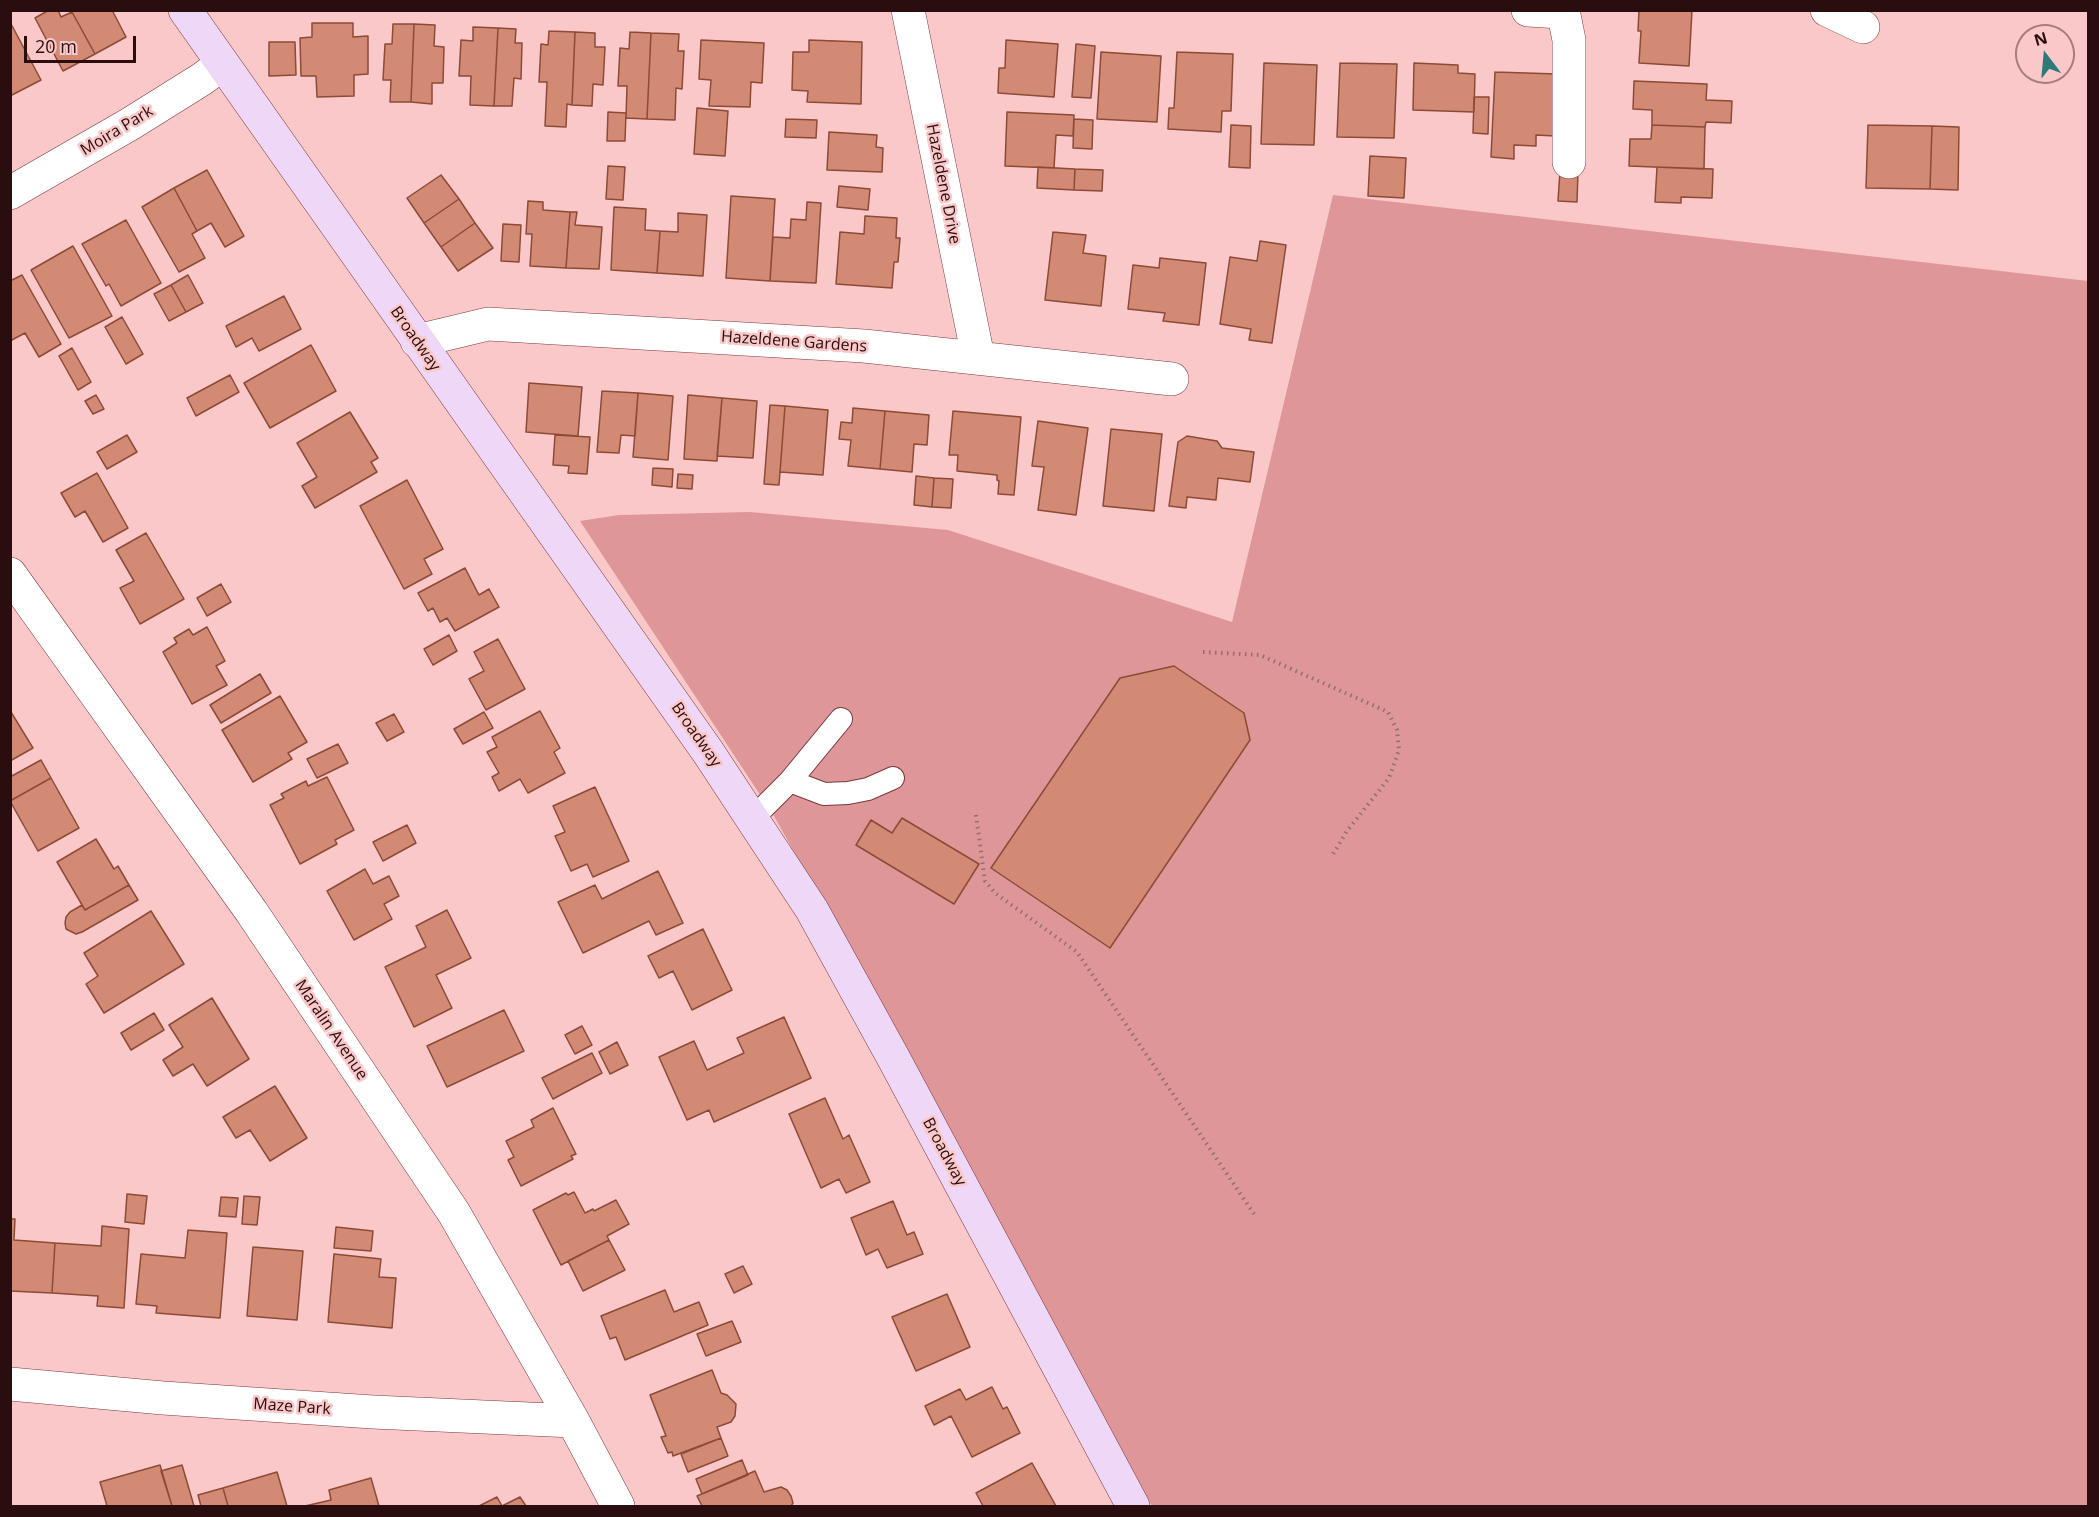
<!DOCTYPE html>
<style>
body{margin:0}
#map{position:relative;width:2099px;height:1517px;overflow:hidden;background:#fac8c9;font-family:"Open Sans",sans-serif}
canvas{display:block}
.frame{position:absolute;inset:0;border:12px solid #290d0f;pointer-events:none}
.north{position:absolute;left:2015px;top:24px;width:60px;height:60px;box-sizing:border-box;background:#fac8c9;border:2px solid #a67d7f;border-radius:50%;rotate:344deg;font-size:16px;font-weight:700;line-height:24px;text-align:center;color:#290d0f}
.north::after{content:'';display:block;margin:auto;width:21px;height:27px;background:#30797a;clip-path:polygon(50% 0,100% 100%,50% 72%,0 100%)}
.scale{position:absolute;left:24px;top:36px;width:112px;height:27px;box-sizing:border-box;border:3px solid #290d0f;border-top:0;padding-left:8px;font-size:18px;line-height:21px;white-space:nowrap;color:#290d0f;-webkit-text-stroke:4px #fac8c9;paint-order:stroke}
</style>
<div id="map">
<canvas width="2099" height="1517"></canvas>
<div class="frame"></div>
<div class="north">N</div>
<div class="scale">20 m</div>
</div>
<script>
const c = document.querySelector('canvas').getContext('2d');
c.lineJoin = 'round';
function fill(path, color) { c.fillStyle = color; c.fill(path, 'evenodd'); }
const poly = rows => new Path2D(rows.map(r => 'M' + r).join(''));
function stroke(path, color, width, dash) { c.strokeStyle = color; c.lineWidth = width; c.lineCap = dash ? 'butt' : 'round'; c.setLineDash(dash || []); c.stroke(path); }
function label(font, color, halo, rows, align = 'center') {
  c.font = font + ' "Open Sans",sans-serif'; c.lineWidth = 5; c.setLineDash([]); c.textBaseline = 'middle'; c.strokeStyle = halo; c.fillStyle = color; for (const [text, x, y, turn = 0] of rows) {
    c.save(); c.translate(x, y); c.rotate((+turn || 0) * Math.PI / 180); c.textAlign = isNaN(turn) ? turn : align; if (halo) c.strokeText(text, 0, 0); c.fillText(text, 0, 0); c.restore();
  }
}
const green = poly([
 [1333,195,2088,281,2088,1506,1152,1506,911,1062,774,816,580,521,619,515,750,512,948,530,1232,622]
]);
const building = poly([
 [49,10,58,10,61,17,72,12,95,54,63,71,35,18,49,10],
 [74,10,112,10,126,37,95,54,72,12,74,10],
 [1639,10,1692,10,1689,66,1639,63,1641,31,1638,31,1639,10],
 [10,22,41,80,10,96,10,22],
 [312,23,353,23,353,37,368,36,368,74,354,75,354,96,317,97,316,76,301,76,300,38,312,37,312,23],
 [393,24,414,24,411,102,390,102,391,80,383,80,385,44,392,44,393,24],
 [414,24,435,25,434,46,444,47,443,83,432,83,432,104,411,102,414,24],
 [473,27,498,28,494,106,470,105,471,76,459,76,461,40,473,41,473,27],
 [498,28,516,29,515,43,522,43,521,79,514,78,512,106,494,106,498,28],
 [549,31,575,32,572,105,567,104,566,127,545,126,547,82,539,82,541,44,548,45,549,31],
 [575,32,595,33,595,47,605,47,603,85,593,84,592,106,572,105,575,32],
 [630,32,651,33,647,119,626,118,627,86,618,86,620,48,629,49,630,32],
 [651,33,679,34,678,51,684,51,682,89,676,88,675,120,647,119,651,33],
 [701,40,764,43,762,83,751,82,750,107,709,106,711,80,699,79,701,40],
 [809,40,862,42,861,104,807,102,808,91,792,90,793,52,809,52,809,40],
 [1006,40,1058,44,1054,97,998,93,999,68,1005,68,1006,40],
 [269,42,295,42,296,75,269,76,269,42],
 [1076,44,1095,46,1091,98,1072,97,1076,44],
 [1101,52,1161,56,1157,122,1097,119,1101,52],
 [1177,52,1233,54,1231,111,1222,111,1221,132,1168,129,1169,108,1174,108,1177,52],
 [1264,63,1317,65,1314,145,1261,144,1264,63],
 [1340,63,1397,64,1394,138,1337,137,1340,63],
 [1414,63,1458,65,1458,73,1475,74,1474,112,1413,110,1414,63],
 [1495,72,1557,74,1555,136,1536,135,1536,146,1514,145,1514,159,1491,157,1495,72],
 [1634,81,1707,84,1706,100,1732,101,1731,123,1706,122,1705,127,1652,125,1652,110,1633,109,1634,81],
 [1474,97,1489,97,1488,134,1473,133,1474,97],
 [697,108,728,111,725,156,694,154,697,108],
 [608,112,626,113,625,141,607,141,608,112],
 [1007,112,1074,115,1073,136,1056,135,1054,168,1005,166,1007,112],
 [786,119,817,120,816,138,785,137,786,119],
 [1074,119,1093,120,1092,149,1073,148,1074,119],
 [1231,125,1251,126,1250,168,1229,167,1231,125],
 [1652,125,1705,127,1704,169,1629,166,1630,139,1651,139,1652,125],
 [1868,125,1932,126,1930,189,1866,188,1868,125],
 [1932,126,1959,127,1958,190,1930,189,1932,126],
 [829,132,877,135,876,147,883,148,882,172,827,170,829,132],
 [1370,156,1406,158,1404,198,1368,196,1370,156],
 [608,166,625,167,623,200,606,199,608,166],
 [1038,167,1075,169,1074,190,1037,188,1038,167],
 [1657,167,1713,169,1712,198,1681,197,1681,203,1655,202,1657,167],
 [1075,169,1103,170,1102,191,1074,190,1075,169],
 [207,170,244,236,225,247,211,223,197,231,174,188,207,170],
 [1560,171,1578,171,1577,202,1558,201,1560,171],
 [441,175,459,199,424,223,407,198,441,175],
 [839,186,870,189,868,210,837,207,839,186],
 [174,188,197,231,192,234,205,258,179,272,142,207,174,188],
 [731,196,775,199,770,281,726,278,731,196],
 [459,199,475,223,441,247,424,223,459,199],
 [528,201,543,202,543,210,570,212,566,268,530,266,532,234,526,234,528,201],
 [807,202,821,203,816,283,770,281,773,237,790,238,791,219,806,220,807,202],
 [614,207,646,209,645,230,660,231,657,273,611,270,614,207],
 [570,212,577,212,575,225,602,227,599,269,566,268,570,212],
 [678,213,707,215,703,276,657,273,660,231,678,232,678,213],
 [865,216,897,218,896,238,900,238,898,262,894,262,892,288,836,284,840,232,864,234,865,216],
 [126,220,161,283,121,306,109,284,106,286,82,244,126,220],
 [475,223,493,248,458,271,441,247,475,223],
 [503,224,521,225,519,262,501,261,503,224],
 [1053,232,1086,235,1083,253,1106,256,1101,306,1045,300,1053,232],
 [1260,241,1286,245,1272,343,1249,340,1251,329,1220,324,1230,257,1257,261,1260,241],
 [73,246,112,316,69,338,31,270,73,246],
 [1160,258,1206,263,1199,325,1163,321,1165,313,1128,309,1133,265,1159,268,1160,258],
 [22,275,61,344,39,357,25,333,10,341,10,281,22,275],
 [188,275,203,303,186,312,171,285,188,275],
 [171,285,186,312,169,321,154,294,171,285],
 [284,296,301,329,259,351,252,338,236,347,226,326,284,296],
 [122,317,143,354,126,364,105,327,122,317],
 [311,345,336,391,270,428,244,383,311,345],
 [72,348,91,382,78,390,59,356,72,348],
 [230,375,239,392,196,416,187,398,230,375],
 [529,383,582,387,578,436,526,432,529,383],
 [602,391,638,393,635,436,621,435,619,453,597,452,602,391],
 [638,393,673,396,668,460,633,457,638,393],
 [96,395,104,409,93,414,85,401,96,395],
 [688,395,722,398,717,461,684,459,688,395],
 [722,398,757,401,753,458,717,456,722,398],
 [770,405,785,406,779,485,764,484,770,405],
 [785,406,828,410,823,475,780,472,785,406],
 [853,408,885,411,880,469,848,466,851,440,839,439,841,422,852,423,853,408],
 [885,411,929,415,927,445,914,444,912,472,880,469,885,411],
 [953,411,1021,417,1014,495,998,494,999,481,997,480,997,475,957,471,958,455,949,455,953,411],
 [350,412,378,458,371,462,377,472,315,508,302,486,317,477,297,443,350,412],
 [1038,421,1088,428,1076,515,1038,510,1044,467,1032,466,1038,421],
 [1111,429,1162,434,1154,511,1103,506,1111,429],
 [127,435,137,452,107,469,97,452,127,435],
 [555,435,590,437,587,474,568,473,569,466,553,465,555,435],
 [1187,436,1217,441,1222,448,1254,452,1250,482,1218,478,1216,500,1187,497,1186,508,1169,506,1178,442,1187,436],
 [653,468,673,469,672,487,652,485,653,468],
 [97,473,128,528,103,542,85,511,75,517,61,493,97,473],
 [678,474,693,475,692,489,677,488,678,474],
 [916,476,934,478,932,507,914,505,916,476],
 [934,478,953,479,951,508,932,507,934,478],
 [407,480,443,549,424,559,432,574,404,589,360,506,407,480],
 [146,533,184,599,140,624,120,588,134,581,116,550,146,533],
 [465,568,479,595,489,589,499,607,455,631,447,618,440,622,433,608,428,611,418,593,465,568],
 [221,584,231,602,207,616,197,598,221,584],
 [207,627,225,661,216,666,227,685,192,704,163,652,177,643,174,638,189,629,193,635,207,627],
 [449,635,457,651,433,665,424,649,449,635],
 [498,639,525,689,486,710,469,679,484,671,474,652,498,639],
 [1174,666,1244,713,1250,740,1110,948,991,868,1120,678,1174,666],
 [260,674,271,693,221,723,210,705,260,674],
 [280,696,307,742,288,753,292,759,253,782,222,730,280,696],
 [540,711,560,748,554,752,565,773,528,793,520,779,499,791,492,777,499,773,487,752,497,747,492,737,540,711],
 [11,712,33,748,10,761,10,713,11,712],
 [484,712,493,728,463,744,454,729,484,712],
 [394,714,404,732,387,741,376,723,394,714],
 [338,744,348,763,317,778,307,759,338,744],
 [41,760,51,778,10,801,10,777,41,760],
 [327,777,354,830,335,840,337,844,300,864,270,805,284,798,281,794,306,781,308,786,327,777],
 [51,778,79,828,38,851,10,801,51,778],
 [595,787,629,861,593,877,587,864,571,871,555,836,565,832,553,806,595,787],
 [902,818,979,864,954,904,856,845,871,820,892,833,902,818],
 [407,825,416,843,383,861,373,842,407,825],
 [96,839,114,869,118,866,129,885,85,910,57,862,96,839],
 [365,869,373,884,389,876,399,896,384,904,392,919,354,940,327,891,365,869],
 [658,871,683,923,656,935,649,921,583,953,558,902,595,885,602,899,658,871],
 [129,885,138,900,82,932,76,934,66,929,65,923,66,917,70,912,82,905,85,910,129,885],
 [447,910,471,958,436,975,452,1008,414,1027,385,967,426,947,416,926,447,910],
 [151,911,184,964,104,1013,86,984,98,976,84,953,151,911],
 [703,929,732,990,692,1010,673,971,659,978,648,956,703,929],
 [212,998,249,1059,207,1086,193,1064,173,1076,163,1060,183,1047,169,1025,212,998],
 [504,1010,524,1051,447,1087,427,1046,504,1010],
 [154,1013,164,1030,131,1050,121,1033,154,1013],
 [784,1017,811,1078,714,1122,709,1110,687,1120,659,1057,694,1041,707,1070,744,1053,737,1038,784,1017],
 [582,1026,592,1045,575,1054,565,1035,582,1026],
 [617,1042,628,1065,610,1074,599,1052,617,1042],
 [592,1053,602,1073,553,1099,542,1078,592,1053],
 [275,1086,307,1138,270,1161,250,1130,236,1138,223,1117,275,1086],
 [825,1098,843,1139,849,1135,870,1182,846,1193,839,1179,821,1188,789,1114,825,1098],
 [553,1108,576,1154,571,1156,573,1159,521,1186,508,1160,514,1157,506,1141,534,1127,531,1120,553,1108],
 [574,1192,585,1213,593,1209,594,1211,616,1200,629,1224,607,1236,609,1240,561,1265,533,1210,566,1193,568,1195,574,1192],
 [127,1194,147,1196,144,1224,125,1222,127,1194],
 [244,1196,260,1197,257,1225,242,1224,244,1196],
 [221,1197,238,1198,236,1217,219,1216,221,1197],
 [893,1201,907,1235,914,1232,923,1254,887,1268,878,1249,866,1255,851,1218,893,1201],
 [10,1219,15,1219,14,1240,55,1243,52,1293,10,1291,10,1219],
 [102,1226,129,1229,124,1308,97,1306,98,1296,52,1293,55,1243,101,1246,102,1226],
 [336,1227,373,1231,371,1251,334,1248,336,1227],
 [188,1230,227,1233,220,1318,156,1313,157,1306,136,1304,141,1254,185,1258,188,1230],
 [609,1240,625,1270,583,1291,568,1261,609,1240],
 [253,1247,303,1251,297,1320,247,1316,253,1247],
 [334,1254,381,1259,379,1277,396,1278,392,1328,328,1322,334,1254],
 [743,1266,752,1284,734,1293,725,1274,743,1266],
 [665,1290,674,1312,699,1302,708,1325,625,1360,616,1337,610,1339,601,1316,665,1290],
 [947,1294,970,1347,916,1371,892,1317,947,1294],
 [732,1321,741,1342,706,1356,697,1334,732,1321],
 [712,1370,721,1393,727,1395,736,1404,735,1416,731,1422,717,1427,721,1438,673,1456,672,1452,668,1453,661,1437,666,1436,650,1395,712,1370],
 [992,1387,1003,1409,1007,1407,1020,1433,972,1457,951,1416,934,1425,925,1406,960,1389,966,1400,992,1387],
 [721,1438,728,1456,688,1472,681,1454,721,1438],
 [742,1460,748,1475,702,1494,696,1479,742,1460],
 [1032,1463,1056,1506,983,1506,976,1493,1032,1463],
 [160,1465,172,1506,107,1506,100,1482,160,1465],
 [182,1465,194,1506,172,1506,161,1471,182,1465],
 [755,1471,764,1492,781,1487,787,1490,791,1496,793,1503,791,1506,702,1506,697,1496,755,1471],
 [277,1472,287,1506,228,1506,223,1488,277,1472],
 [371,1478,379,1506,305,1506,331,1500,329,1490,371,1478],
 [223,1488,228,1506,201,1506,198,1495,223,1488],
 [497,1497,502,1506,520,1497,526,1506,479,1506,497,1497]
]);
const path = poly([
 [1203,652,1260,655,1388,712,1397,730,1399,750,1389,778,1347,831,1333,854],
 [976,815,985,881,995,893,1077,952,1254,1214]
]);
const lane = poly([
 [790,781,824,794,848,793,868,789,893,778],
 [753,818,790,781,841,719]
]);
const street = poly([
 [908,10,978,357],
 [1528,10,1561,12],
 [1563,10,1569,40,1569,162],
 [1827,10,1863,27],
 [10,193,130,124,202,79,221,65],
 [417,341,488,324,864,346,1172,379],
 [10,574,251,911,454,1213,573,1421,618,1506],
 [10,1384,163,1398,373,1412,573,1421]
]);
const secondary = poly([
 [185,10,708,752,812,910,894,1059,1133,1506]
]);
const streetNames = [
 ["Moira Park",117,131,-31],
 ["Hazeldene Drive",943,184,79],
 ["Broadway",415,339,55],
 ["Hazeldene Gardens",794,342,4],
 ["Broadway",696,735,55],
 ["Maralin Avenue",331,1030,56],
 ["Broadway",944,1152,62],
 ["Maze Park",292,1407,4]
];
fill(green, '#de9699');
fill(building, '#d28a75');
stroke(building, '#8c4a37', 1.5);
stroke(lane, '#7c383e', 24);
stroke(street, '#7c383e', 34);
stroke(secondary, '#7c383e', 34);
stroke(path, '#956e6f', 4, [1.5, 4.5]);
stroke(lane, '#fff', 22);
stroke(street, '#fff', 33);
stroke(secondary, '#efd7f8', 33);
label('16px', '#290d0f', '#fac8c9', streetNames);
</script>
